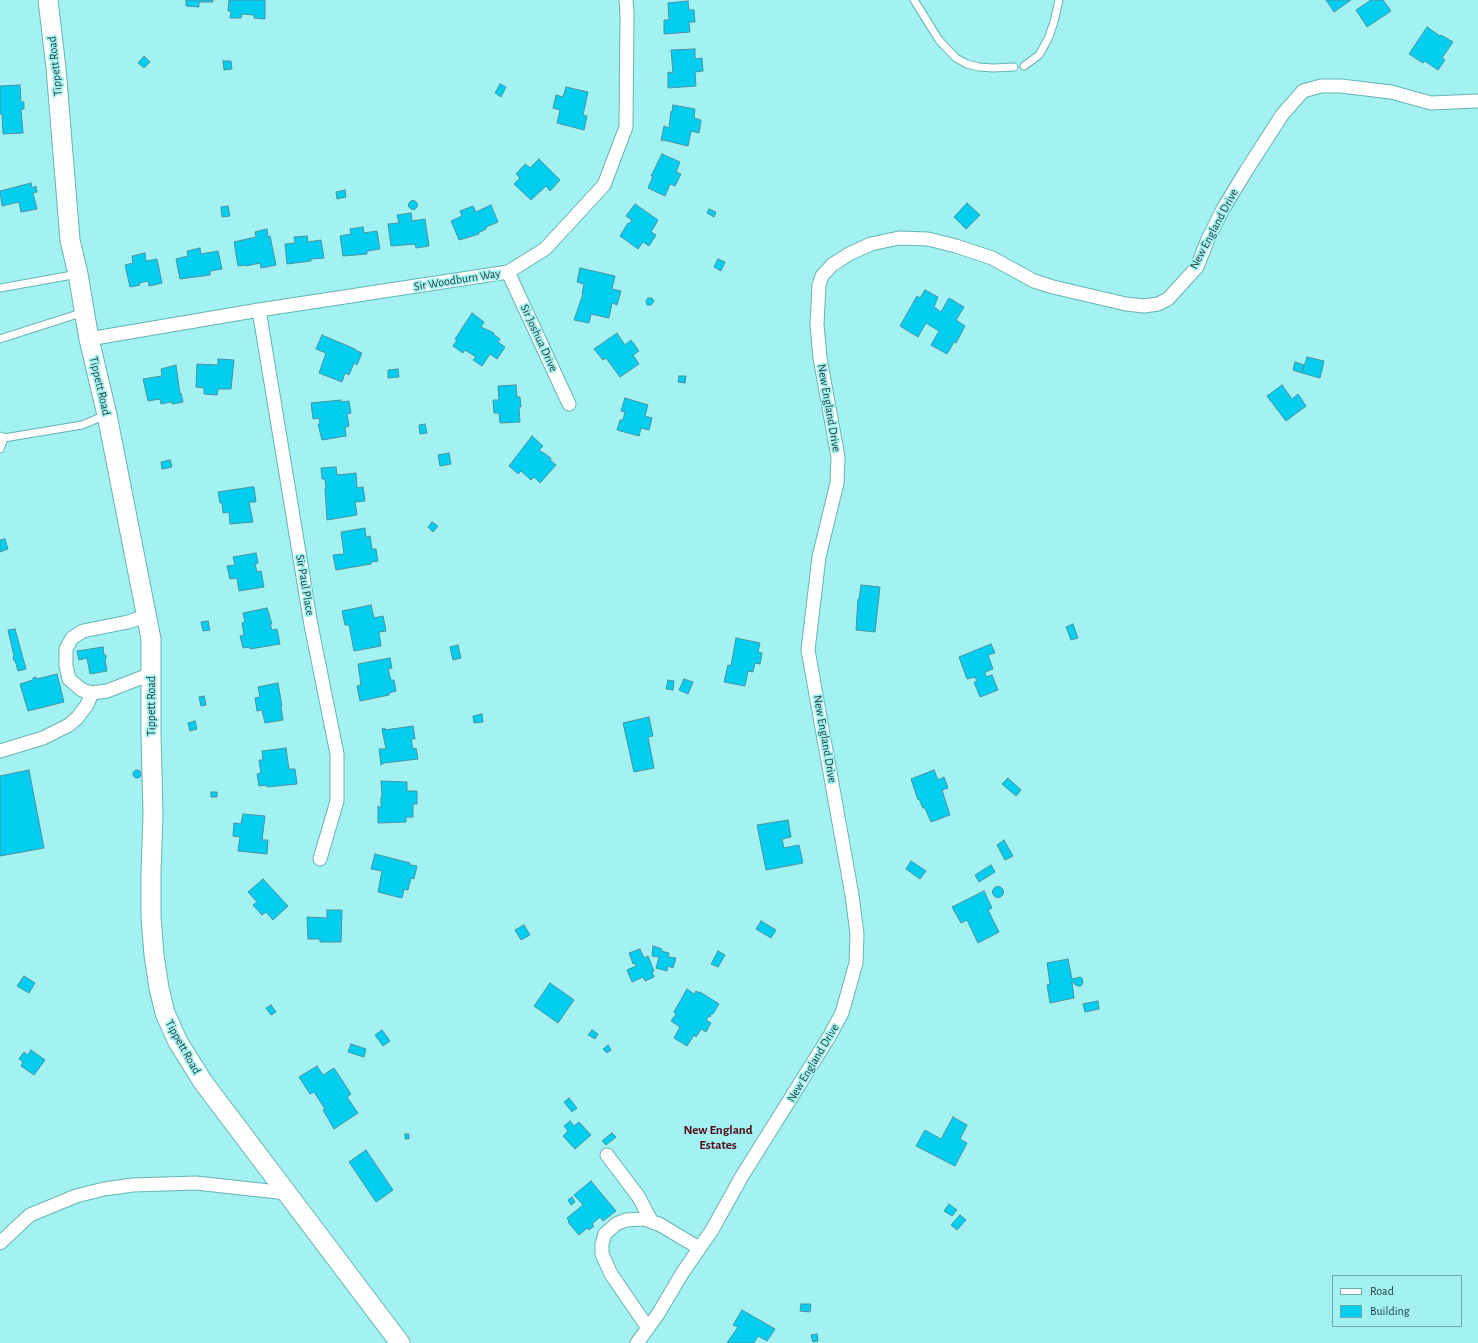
<!DOCTYPE html>
<style>
body{margin:0}
#map{position:relative;width:1478px;height:1343px;overflow:hidden;background:#a3f1f0;font-family:"Alegreya Sans",sans-serif}
canvas{display:block}
.legend{position:absolute;left:1332px;top:1275px;width:130px;height:52px;box-sizing:border-box;background:#a3f1f0;border:1px solid #6da9a8;margin:0;padding:5px 7px;list-style:none;font-size:12px;color:#1d3e3d}
.legend li{display:flex;align-items:center;gap:8px;height:20px}
.legend b{width:20px;border:1px solid #6da9a8}
</style>
<div id="map">
<canvas width="1478" height="1343"></canvas>
<ul class="legend">
<li><b style="height:5px;background:#fff"></b>Road</li>
<li><b style="height:11px;background:#04ceef"></b>Building</li>
</ul>
</div>
<script>
const c = document.querySelector('canvas').getContext('2d');
c.lineJoin = 'round';
function fill(path, color) { c.fillStyle = color; c.fill(path, 'evenodd'); }
const poly = rows => new Path2D(rows.map(r => 'M' + r).join(''));
function stroke(path, color, width, dash) { c.strokeStyle = color; c.lineWidth = width; c.lineCap = dash ? 'butt' : 'round'; c.setLineDash(dash || []); c.stroke(path); }
function label(font, color, halo, rows, align = 'center') {
  c.font = font + ' "Alegreya Sans",sans-serif'; c.lineWidth = 3.5; c.setLineDash([]); c.textBaseline = 'middle'; c.strokeStyle = halo; c.fillStyle = color; for (const [text, x, y, turn = 0] of rows) {
    c.save(); c.translate(x, y); c.rotate((+turn || 0) * Math.PI / 180); c.textAlign = isNaN(turn) ? turn : align; if (halo) c.strokeText(text, 0, 0); c.fillText(text, 0, 0); c.restore();
  }
}
const building = poly([
 [186,0,213,0,213,2,199,2,199,7,186,6,186,0],
 [229,0,265,0,265,19,254,18,254,15,242,14,241,18,230,18,231,11,228,11,229,0],
 [1326,0,1351,0,1334,12,1326,0],
 [1371,0,1383,0,1391,11,1367,27,1356,10,1371,0],
 [688,1,689,10,694,10,695,22,689,22,690,32,664,34,664,20,669,20,668,3,688,1],
 [1427,27,1440,36,1441,35,1453,42,1442,58,1445,60,1438,70,1425,61,1423,63,1409,54,1427,27],
 [695,49,695,59,702,58,703,71,695,72,696,86,668,88,668,72,673,73,671,50,695,49],
 [144,56,150,62,144,68,138,63,144,56],
 [223,61,231,61,232,69,224,70,223,61],
 [500,84,506,87,501,97,495,93,500,84],
 [20,85,21,102,24,102,24,109,21,109,23,133,3,134,2,114,0,114,0,86,20,85],
 [566,87,588,92,583,115,587,116,584,130,557,123,560,110,553,108,556,95,563,97,566,87],
 [673,105,695,109,694,118,701,120,699,133,691,131,688,146,663,140,661,141,664,126,669,128,671,111,672,112,673,105],
 [662,154,680,162,676,172,681,174,675,186,670,184,665,196,648,188,653,176,651,176,662,154],
 [539,159,560,180,550,191,546,186,531,200,514,184,520,178,516,174,525,164,530,168,539,159],
 [31,183,32,188,36,186,37,192,33,193,37,209,21,212,19,202,2,206,0,191,31,183],
 [345,190,346,197,337,199,336,192,345,190],
 '408.5 205a4.5 4.5 0 1 1 9 0a4.5 4.5 0 1 1-9 0Z',
 [967,203,980,215,966,229,954,217,967,203],
 [635,204,658,220,651,232,656,235,649,246,643,242,638,249,620,236,628,223,629,224,632,220,626,216,635,204],
 [491,205,498,222,486,227,486,229,478,233,479,234,459,240,451,221,462,216,460,211,473,206,476,212,491,205],
 [228,206,230,216,222,217,221,207,228,206],
 [709,209,716,212,714,217,707,213,709,209],
 [411,213,412,221,425,219,429,246,416,248,415,244,391,246,388,224,399,223,397,215,411,213],
 [363,227,364,233,377,231,380,249,367,251,367,254,343,256,340,236,351,234,350,229,363,227],
 [267,229,268,237,270,236,276,265,261,268,260,263,246,266,246,265,238,266,234,242,256,237,255,232,267,229],
 [307,236,308,242,321,240,324,258,311,259,311,261,287,264,285,244,295,243,294,237,307,236],
 [200,248,201,254,218,251,222,269,210,271,210,275,180,279,176,259,188,256,187,251,200,248],
 [145,253,146,261,157,259,162,283,149,286,148,281,139,283,140,285,130,287,125,265,133,263,132,256,145,253],
 [718,259,725,262,721,271,714,267,718,259],
 [580,268,615,276,612,289,621,291,617,305,612,303,609,318,591,314,589,323,574,320,583,294,582,294,584,284,577,282,580,268],
 [925,290,938,297,934,307,941,312,949,298,964,307,956,320,965,326,956,343,954,342,947,354,931,345,939,331,926,323,918,337,900,326,917,296,920,298,925,290],
 [648,298,652,298,654,301,651,305,647,305,646,301,648,298],
 [472,313,484,322,481,327,494,333,493,334,500,339,498,342,505,347,497,359,490,354,482,366,473,360,476,357,465,350,463,353,453,346,457,340,455,339,472,313],
 [617,333,625,345,631,340,639,351,633,355,639,364,620,377,606,358,603,360,594,349,617,333],
 [322,335,355,349,355,350,362,353,357,365,354,363,349,375,345,373,342,382,319,373,326,353,316,349,322,335],
 [1307,357,1324,361,1320,378,1302,373,1307,357],
 [218,359,234,360,231,389,218,389,217,395,204,394,204,388,196,387,197,364,218,365,218,359],
 [1295,362,1304,365,1302,373,1293,370,1295,362],
 [176,365,180,394,181,393,183,402,172,404,171,402,161,404,160,399,148,401,143,379,162,376,161,369,176,365],
 [398,369,399,377,388,378,388,370,398,369],
 [679,376,686,376,685,383,678,382,679,376],
 [516,385,517,397,520,397,521,407,519,407,520,422,500,423,499,413,494,413,493,400,499,400,498,386,516,385],
 [1282,385,1292,399,1298,394,1306,406,1286,421,1267,396,1282,385],
 [625,398,648,405,645,416,652,418,649,430,641,428,639,436,617,430,620,420,623,420,625,412,621,411,625,398],
 [341,400,341,402,349,401,351,413,347,414,349,426,345,427,346,436,322,440,318,424,320,424,319,418,313,419,311,403,341,400],
 [425,424,427,433,420,434,419,425,425,424],
 [532,436,543,446,539,450,551,458,550,460,556,465,540,483,534,477,531,480,521,471,518,474,509,466,532,436],
 [449,453,451,464,440,466,438,455,449,453],
 [170,460,172,467,162,469,161,462,170,460],
 [336,467,337,475,356,473,357,488,363,487,365,501,355,502,357,515,327,520,325,488,326,488,325,479,322,479,321,468,336,467],
 [251,487,254,487,256,502,249,502,253,522,230,524,229,512,223,513,222,503,220,503,218,492,251,487],
 [432,522,438,526,433,532,428,527,432,522],
 [365,528,366,537,370,536,372,549,376,549,378,561,371,562,371,564,336,570,333,555,344,554,341,532,365,528],
 [5,539,8,549,0,552,0,540,5,539],
 [256,553,258,563,255,564,257,572,261,571,264,587,239,591,237,578,230,579,227,566,235,565,233,557,256,553],
 [861,585,880,587,875,632,856,630,858,599,859,599,861,585],
 [371,605,374,618,383,616,386,631,379,632,381,646,354,651,349,625,345,625,342,611,371,605],
 [267,608,272,624,270,624,272,630,277,629,280,644,250,649,250,647,243,648,240,636,244,635,242,623,245,622,243,613,267,608],
 [208,621,210,630,203,631,201,622,208,621],
 [1073,624,1078,638,1071,640,1066,627,1073,624],
 [15,629,26,669,18,671,15,660,14,661,13,657,14,656,8,630,15,629],
 [736,638,760,643,758,652,762,653,760,664,755,663,753,672,748,671,745,686,724,682,728,665,731,666,736,638],
 [991,644,995,653,988,655,993,669,985,672,986,677,992,675,998,690,980,697,974,682,977,681,975,677,967,679,959,657,991,644],
 [458,645,461,658,453,660,450,647,458,645],
 [103,647,104,655,106,655,106,659,105,660,107,671,90,674,87,658,79,660,77,651,103,647],
 [390,658,392,668,388,669,391,680,394,680,396,691,389,693,389,695,360,701,357,686,361,685,358,664,390,658],
 [57,674,64,702,28,711,20,684,33,680,33,678,36,677,37,679,57,674],
 [684,679,693,682,688,694,679,690,684,679],
 [668,680,674,681,673,690,666,689,668,680],
 [278,683,282,706,281,707,283,720,265,723,262,710,257,711,255,698,260,697,258,687,278,683],
 [204,696,206,705,201,706,199,697,204,696],
 [482,714,483,722,474,723,473,716,482,714],
 [649,717,653,736,648,737,654,768,634,772,623,723,649,717],
 [195,721,197,729,190,731,188,723,195,721],
 [413,726,415,739,411,739,413,749,416,748,418,759,384,763,381,765,379,749,386,749,382,729,385,728,385,730,413,726],
 [286,748,289,769,295,769,297,784,267,787,266,785,259,786,257,774,261,773,259,760,263,760,262,751,286,748],
 '133 774a4 4 0 1 1 8 0a4 4 0 1 1-8 0Z',
 [29,770,44,848,0,856,0,776,29,770],
 [934,770,938,780,944,777,948,788,942,790,950,815,931,822,925,808,923,808,919,799,918,800,911,779,934,770],
 [1008,778,1021,790,1016,796,1002,784,1008,778],
 [381,781,407,782,407,791,417,791,417,804,413,804,413,817,406,817,406,822,378,823,378,806,381,808,381,797,382,797,381,781],
 [211,792,217,792,217,797,211,797,211,792],
 [243,814,265,816,262,840,268,840,267,854,238,851,240,837,233,836,234,823,241,824,243,814],
 [788,820,791,837,782,839,784,848,799,845,803,863,766,870,757,825,788,820],
 [1004,840,1013,856,1005,860,997,845,1004,840],
 [375,854,410,863,410,865,417,866,414,879,411,878,408,890,404,889,402,898,378,892,382,871,371,869,375,854],
 [911,861,926,871,920,879,906,869,911,861],
 [991,865,995,872,979,882,975,875,991,865],
 [263,879,288,906,273,920,266,912,262,915,253,905,257,902,248,892,263,879],
 '992.5 892a5.5 5.5 0 1 1 11 0a5.5 5.5 0 1 1-11 0Z',
 [984,891,992,908,988,910,999,932,978,943,967,920,961,923,952,907,984,891],
 [327,910,342,910,341,942,320,942,320,939,308,939,307,917,327,918,327,910],
 [761,921,776,930,771,938,756,929,761,921],
 [524,925,530,935,521,940,515,930,524,925],
 [653,946,662,949,661,951,669,953,668,957,676,958,673,968,668,966,667,971,656,968,659,957,652,956,653,946],
 [640,949,644,958,648,956,654,971,652,972,654,977,645,981,643,977,632,982,627,970,636,966,635,963,633,964,629,953,640,949],
 [718,951,725,955,718,967,711,964,718,951],
 [1068,959,1072,979,1080,977,1082,978,1083,983,1081,986,1078,986,1074,984,1074,982,1072,982,1074,998,1050,1003,1047,985,1050,984,1047,963,1068,959],
 [24,976,35,983,29,993,17,986,24,976],
 [550,983,574,1000,558,1023,534,1006,550,983],
 [687,989,694,994,696,991,700,993,700,992,719,1004,713,1014,711,1014,710,1017,709,1016,706,1020,711,1023,706,1032,701,1029,696,1037,694,1035,687,1046,674,1038,680,1027,671,1021,676,1014,674,1012,687,989],
 [1098,1001,1099,1009,1085,1012,1083,1004,1098,1001],
 [271,1005,276,1012,271,1015,266,1008,271,1005],
 [382,1030,390,1041,383,1046,375,1035,382,1030],
 [592,1030,598,1034,595,1039,588,1035,592,1030],
 [351,1044,366,1049,364,1057,348,1052,351,1044],
 [608,1045,611,1050,607,1053,603,1049,608,1045],
 [31,1050,45,1060,34,1075,21,1066,23,1062,19,1059,24,1052,28,1055,31,1050],
 [317,1066,323,1075,334,1068,351,1094,347,1097,358,1113,334,1129,323,1110,325,1109,314,1092,310,1094,299,1077,317,1066],
 [569,1098,577,1108,572,1112,564,1102,569,1098],
 [953,1117,967,1125,960,1139,967,1143,955,1166,916,1146,925,1130,941,1139,953,1117],
 [570,1121,574,1126,579,1122,591,1135,575,1149,563,1136,568,1131,564,1126,570,1121],
 [612,1133,616,1137,606,1145,602,1141,612,1133],
 [405,1134,409,1134,409,1139,405,1139,405,1134],
 [366,1150,393,1190,376,1202,349,1162,366,1150],
 [591,1181,616,1211,603,1221,600,1217,592,1224,594,1226,589,1230,587,1228,579,1235,568,1222,569,1221,567,1218,583,1205,574,1195,591,1181],
 [572,1197,575,1202,571,1205,568,1200,572,1197],
 [949,1204,957,1210,952,1216,944,1211,949,1204],
 [960,1215,966,1220,957,1230,951,1225,960,1215],
 [801,1304,811,1304,810,1312,800,1311,801,1304],
 [742,1310,775,1329,767,1341,758,1336,754,1343,727,1343,738,1327,733,1325,742,1310],
 [817,1334,818,1341,813,1342,811,1335,817,1334]
]);
const lane = poly([
 [914,0,939,40,956,58,967,64,979,67,993,68,1014,67],
 [1024,66,1039,55,1048,39,1054,22,1059,0],
 [0,288,78,274],
 [0,339,84,312],
 [0,436,4,438,82,425,106,415],
 [0,449,4,438]
]);
const street = poly([
 [508,272,569,404],
 [259,310,311,625,337,754,337,801,320,859],
 [89,339,259,310,508,272,545,249,604,185,626,127,627,14,626,0],
 [146,616,128,622,83,631,72,638,66,649,66,666,69,679,82,690,92,693,107,691,151,674],
 [0,751,43,738,69,725,77,718,87,705,92,693],
 [607,1155,638,1196,652,1222,659,1224,699,1248],
 [0,1243,30,1215,76,1196,104,1189,133,1185,196,1183,287,1193],
 [648,1328,611,1274,602,1254,602,1244,605,1234,616,1224,626,1220,644,1219,652,1222],
 [637,1343,658,1314,683,1272,712,1230,742,1176,829,1037,842,1013,856,963,857,934,852,895,808,650,819,557,837,483,838,457,820,358,817,324,819,285,822,276,832,265,849,254,871,244,899,238,928,239,956,246,992,258,1034,281,1053,287,1126,304,1144,306,1158,304,1168,299,1197,267,1208,239,1223,209,1246,171,1282,115,1303,91,1321,86,1341,86,1391,92,1431,103,1478,101]
]);
const secondary = poly([
 [48,0,56,68,70,240,78,274,89,339,107,415,151,639,151,734,153,814,151,872,151,917,154,955,159,988,165,1013,178,1042,203,1082,400,1343]
]);
const streetNames = [
 ["Tippett Road",55,66,-96],
 ["New England Drive",1214,229,-62],
 ["Sir Woodburn Way",457,280,-9],
 ["Sir Joshua Drive",539,338,65],
 ["Tippett Road",100,386,77],
 ["New England Drive",829,408,80],
 ["Sir Paul Place",305,585,80],
 ["Tippett Road",151,706,-90],
 ["New England Drive",825,739,80],
 ["Tippett Road",183,1047,61],
 ["New England Drive",813,1063,-59]
];
const neighbourhoodNames = [
 ["New England",718,1130],
 ["Estates",718,1145]
];
fill(building, '#04ceef');
stroke(building, '#4a93a3', 1);
stroke(lane, '#66b3b2', 9);
stroke(street, '#66b3b2', 15);
stroke(secondary, '#66b3b2', 21);
stroke(lane, '#fff', 7);
stroke(street, '#fff', 13);
stroke(secondary, '#fff', 19);
label('12px', '#1d3e3d', '#a3f1f0', streetNames);
label('bold 13px', '#520c1b', '#a3f1f0', neighbourhoodNames);
</script>
